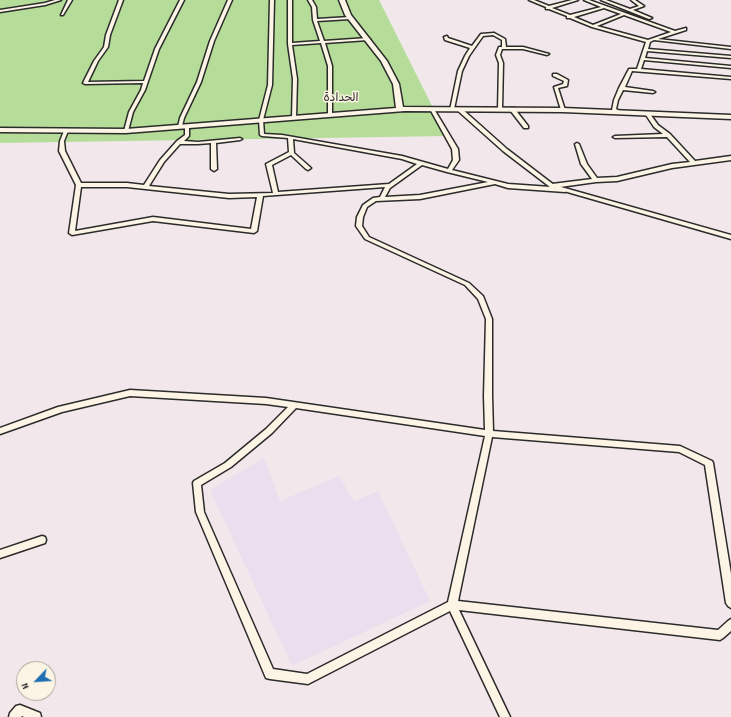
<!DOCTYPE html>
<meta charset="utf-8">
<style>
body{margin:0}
#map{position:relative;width:731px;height:717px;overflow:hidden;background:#f2e8eb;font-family:Dekko,sans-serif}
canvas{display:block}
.north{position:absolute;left:16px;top:661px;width:40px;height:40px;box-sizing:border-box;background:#fcf5e5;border:1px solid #a8a49b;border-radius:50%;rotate:245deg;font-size:11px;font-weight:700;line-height:16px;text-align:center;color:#2b2b2b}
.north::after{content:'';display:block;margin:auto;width:14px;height:18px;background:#1f6fb2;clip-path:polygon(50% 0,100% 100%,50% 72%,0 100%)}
</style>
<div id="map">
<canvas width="731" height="717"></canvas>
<div class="north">N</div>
</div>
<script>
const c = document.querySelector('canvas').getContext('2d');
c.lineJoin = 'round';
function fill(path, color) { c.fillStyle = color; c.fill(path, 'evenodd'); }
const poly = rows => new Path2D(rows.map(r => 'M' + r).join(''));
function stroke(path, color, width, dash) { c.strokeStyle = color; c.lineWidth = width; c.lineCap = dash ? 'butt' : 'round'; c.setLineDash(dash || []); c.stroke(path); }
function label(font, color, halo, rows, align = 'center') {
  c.font = font + ' Dekko,"Playpen Sans Arabic",sans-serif'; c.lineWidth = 3; c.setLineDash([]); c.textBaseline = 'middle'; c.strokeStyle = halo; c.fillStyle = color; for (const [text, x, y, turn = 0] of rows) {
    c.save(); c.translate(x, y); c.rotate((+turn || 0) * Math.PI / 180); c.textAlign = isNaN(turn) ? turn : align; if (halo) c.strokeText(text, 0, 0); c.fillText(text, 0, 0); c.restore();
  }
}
const built = poly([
 [264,458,280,501,339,476,354,501,378,491,430,601,292,666,210,490]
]);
const green = poly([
 [0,0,379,0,447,136,0,143]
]);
const minor = poly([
 [55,0,61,0,45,5,0,12,0,10,45,3,55,0],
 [68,0,72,0,63,15,61,15,68,0],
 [119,0,123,0,110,35,108,47,98,61,88,82,144,81,155,49,180,0,184,0,159,49,145,90,133,112,128,131,126,132,124,131,129,112,141,90,143,83,85,84,83,83,94,61,104,47,106,35,119,0],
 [228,0,232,0,214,41,201,82,184,118,182,126,178,127,180,118,197,82,210,41,228,0],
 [270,0,274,0,272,85,263,120,264,134,282,135,402,156,448,169,453,160,452,149,430,109,432,108,434,109,458,149,459,160,452,170,508,184,551,187,549,186,552,184,592,179,581,164,575,144,577,143,579,144,587,164,597,178,617,177,672,164,690,162,667,137,615,138,613,137,615,136,663,134,654,127,646,115,648,114,650,114,658,125,670,134,695,161,731,156,731,160,672,168,617,181,596,182,553,188,567,189,568,190,565,192,508,188,495,184,420,199,376,201,367,207,363,217,362,226,369,237,469,283,483,296,492,319,492,396,493,431,680,446,712,461,713,463,731,574,731,608,728,606,726,603,705,465,679,452,492,437,458,601,718,630,728,621,731,619,731,631,723,638,720,640,459,610,510,717,500,717,450,611,308,684,270,679,266,678,196,512,193,483,194,481,225,463,266,429,288,407,266,404,130,396,62,412,0,434,0,428,58,407,130,390,266,398,485,430,484,396,486,319,478,299,465,285,365,239,356,226,357,217,363,205,373,198,380,197,385,187,263,196,257,231,254,233,153,221,72,235,69,233,76,185,59,151,60,141,64,131,66,130,68,131,64,141,65,151,81,183,127,183,144,185,160,160,177,141,185,135,185,126,187,125,189,126,189,136,184,141,198,142,240,138,242,139,240,140,216,143,217,169,214,171,211,169,211,143,198,144,180,144,164,162,149,186,229,194,273,193,266,164,289,152,288,138,262,136,260,135,259,120,268,85,270,0],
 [293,139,402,159,417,164,389,184,278,192,272,165,291,155,306,169,308,170,311,168,294,153,293,139],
 [422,165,447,172,488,182,420,195,385,197,390,188,422,165],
 [81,187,127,187,229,198,257,197,251,229,153,217,75,231,81,187],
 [296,408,485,436,448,602,307,674,273,669,204,512,201,485,231,467,272,433,296,408],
 [288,0,292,0,292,43,320,41,313,20,312,7,308,0,312,0,316,7,317,19,350,17,352,18,350,19,317,21,324,41,368,38,370,39,368,40,325,43,332,66,332,116,328,115,328,66,321,43,292,45,297,79,296,118,294,119,292,118,293,79,288,44,288,0],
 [529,0,534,0,549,6,572,0,578,0,552,8,570,15,601,7,584,0,589,0,675,31,686,28,686,30,658,39,731,47,731,49,654,40,650,42,648,49,731,56,731,58,647,51,645,58,731,66,731,68,644,60,641,69,731,77,731,79,632,71,625,87,653,91,655,92,653,93,623,90,618,100,616,109,621,112,617,113,612,110,614,100,619,88,629,69,637,69,646,42,592,27,570,18,567,18,567,16,549,9,546,9,546,7,529,0],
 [604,8,621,14,593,25,574,17,604,8],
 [624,15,671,32,648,40,597,26,624,15],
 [601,0,606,0,630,9,639,6,631,0,635,0,644,6,633,10,652,18,649,19,601,0],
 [494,33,505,39,506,47,523,47,549,54,547,55,523,49,502,49,500,55,503,63,502,109,498,110,499,63,496,55,499,47,502,47,502,40,493,35,483,36,469,56,462,71,454,109,450,110,458,71,465,56,470,48,445,40,444,37,447,36,448,38,472,46,481,34,494,33],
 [553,74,557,74,568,80,567,86,558,88,565,110,565,111,561,110,554,87,563,84,564,81,553,76,553,74],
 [510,108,514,108,528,126,528,128,524,128,510,110,510,108],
 [42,536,45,537,46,540,45,543,0,558,0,550,42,536],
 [20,705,40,713,41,717,24,717,22,716,21,717,9,717,10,713,16,706,20,705]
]);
const tertiary = poly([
 [457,108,461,108,507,149,554,185,731,235,731,239,550,187,503,151,457,110,457,108]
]);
const secondary = poly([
 [339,0,345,0,351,15,387,61,399,84,403,107,563,108,731,115,731,119,563,112,405,111,126,133,0,132,0,128,126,129,396,108,393,84,381,61,345,15,339,0]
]);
const farNeighbourhoodnames = [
 ["الحدادة",341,99]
];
fill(built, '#eadeef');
fill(green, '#b5dd99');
stroke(minor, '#2b2b2b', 3);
stroke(tertiary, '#2b2b2b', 3);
stroke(secondary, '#2b2b2b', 3);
fill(minor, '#fcf5e5');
fill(tertiary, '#fcf5e5');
fill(secondary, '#fcf5e5');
label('12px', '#2b2b2b', '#fcf5e5', farNeighbourhoodnames);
</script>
